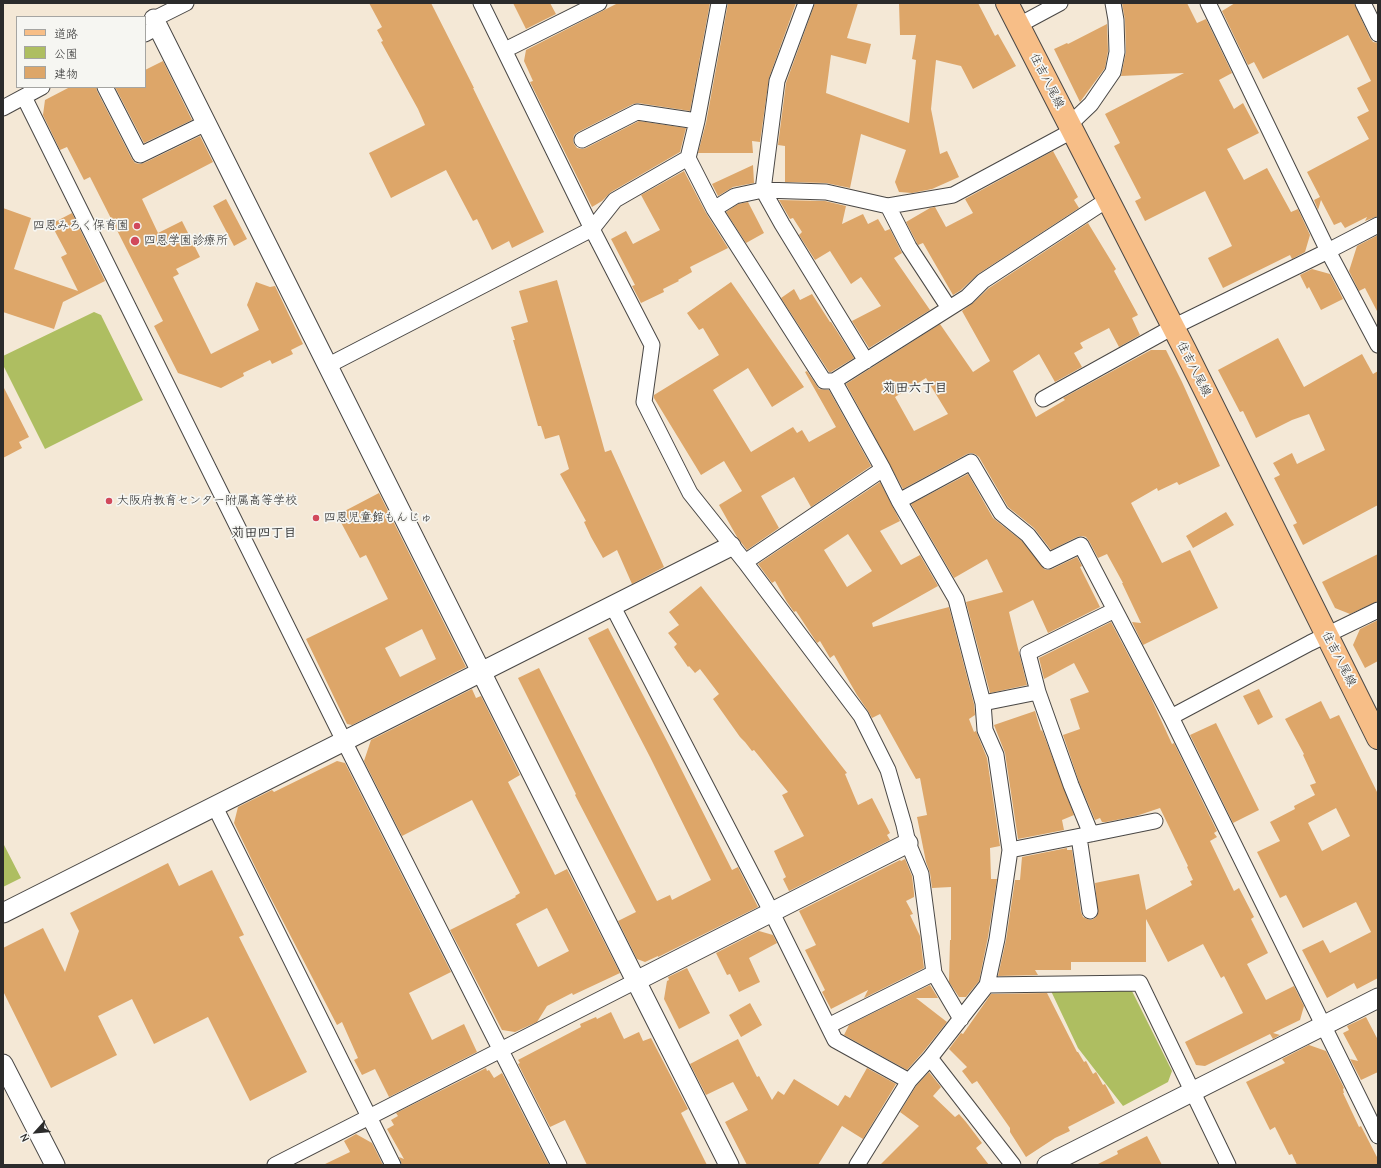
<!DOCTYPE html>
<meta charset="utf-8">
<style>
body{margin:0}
#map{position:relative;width:1381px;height:1168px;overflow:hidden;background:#f4e8d6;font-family:"Comic Neue","Klee One",sans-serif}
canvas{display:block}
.frame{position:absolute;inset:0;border:4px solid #2b2b2b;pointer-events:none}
.legend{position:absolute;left:16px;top:16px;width:130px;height:72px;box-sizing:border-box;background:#f6f6f2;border:1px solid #a5a5a2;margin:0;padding:5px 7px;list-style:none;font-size:12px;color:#2b2b2b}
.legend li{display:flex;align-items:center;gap:8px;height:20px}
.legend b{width:20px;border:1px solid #a5a5a2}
.north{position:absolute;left:16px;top:1112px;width:40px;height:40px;-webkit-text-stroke:3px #f6f6f2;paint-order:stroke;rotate:243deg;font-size:11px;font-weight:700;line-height:16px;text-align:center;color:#2b2b2b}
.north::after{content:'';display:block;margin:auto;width:14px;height:18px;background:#2b2b2b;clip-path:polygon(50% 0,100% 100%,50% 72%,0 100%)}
</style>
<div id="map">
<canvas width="1381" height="1168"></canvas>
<div class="frame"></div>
<ul class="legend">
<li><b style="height:5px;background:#f7be87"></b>道路</li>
<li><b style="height:11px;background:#aebe61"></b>公園</li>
<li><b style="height:11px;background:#dda669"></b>建物</li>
</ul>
<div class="north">N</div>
</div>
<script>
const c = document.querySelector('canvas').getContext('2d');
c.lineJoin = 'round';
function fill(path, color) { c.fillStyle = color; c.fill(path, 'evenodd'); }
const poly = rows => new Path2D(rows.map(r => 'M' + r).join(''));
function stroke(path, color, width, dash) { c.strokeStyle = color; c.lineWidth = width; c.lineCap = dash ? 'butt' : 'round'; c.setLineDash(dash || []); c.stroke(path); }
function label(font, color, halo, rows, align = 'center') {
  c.font = font + ' "Comic Neue","Klee One",sans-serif'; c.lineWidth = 3.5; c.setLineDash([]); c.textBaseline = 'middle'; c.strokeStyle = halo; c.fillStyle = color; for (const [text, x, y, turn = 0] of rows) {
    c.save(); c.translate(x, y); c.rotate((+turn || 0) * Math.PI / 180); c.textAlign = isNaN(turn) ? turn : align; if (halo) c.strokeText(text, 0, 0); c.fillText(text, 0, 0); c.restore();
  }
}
const green = poly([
 [94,312,101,315,143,400,45,449,3,365,3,356],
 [3,843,21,878,3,887],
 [1131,989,1172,1071,1168,1082,1123,1106,1078,1048,1051,991]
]);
const building = poly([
 [369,3,431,3,474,88,473,88,544,232,512,248,509,241,492,250,477,219,473,221,446,170,391,198,369,153,425,125,418,109,381,42,383,41,377,30,382,27],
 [513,3,550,3,556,14,526,29],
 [618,3,710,3,690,111,638,103,633,104,578,132,574,135,573,140,574,144,577,148,582,149,586,148,639,121,686,128,680,152,611,192,602,201,592,207,530,82,533,81,524,61,526,50],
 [728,3,796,3,769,78,760,142,752,141,753,153,698,153,706,123],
 [815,3,858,3,847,38,871,44,866,64,831,55,826,93,909,123,916,60,912,59,916,35,900,35,899,3,978,3,995,36,998,34,1016,66,973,89,961,66,936,60,931,109,940,154,947,151,959,177,932,189,912,193,899,192,895,182,906,150,861,134,850,188,826,183,785,182,785,146,778,145,786,83],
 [1122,3,1187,3,1197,23,1206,19,1232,73,1219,80,1234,109,1243,103,1259,133,1227,149,1244,180,1267,168,1291,212,1298,209,1310,235,1305,252,1292,259,1290,255,1223,288,1208,258,1232,246,1205,191,1145,221,1135,201,1141,198,1114,146,1120,143,1105,114,1184,73,1121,76,1126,52,1125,20],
 [1235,3,1354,3,1370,38,1373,42,1378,43,1378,216,1365,221,1367,217,1345,228,1341,222,1334,225,1321,200,1318,210,1314,200,1320,197,1307,172,1369,139,1357,117,1369,111,1357,88,1371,81,1348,35,1263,79,1254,62,1248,65,1222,11],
 [1107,24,1108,51,1105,68,1080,102,1054,49,1067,43,1068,44],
 [163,61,192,120,144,143,115,87,145,87,145,70],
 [70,87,96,87,97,91,132,159,135,163,140,164,144,163,200,136,213,162,142,199,158,233,182,221,200,257,176,269,179,274,173,277,211,354,259,330,247,305,256,282,270,287,275,286,303,344,291,350,293,354,272,364,270,360,243,373,244,376,221,388,178,373,154,326,163,321,90,177,84,180,67,147,60,150,43,115,45,100],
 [1053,151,1078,197,1074,200,1079,208,978,274,961,290,953,295,923,243,918,245,906,222,930,208,935,207,946,227,973,213,965,199],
 [753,165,754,183,733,187,718,196,712,184],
 [684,171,706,213,728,248,690,267,692,272,678,280,679,281,663,289,664,292,641,303,632,286,635,285,611,239,626,231,633,244,660,230,641,195],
 [226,199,247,239,234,246,213,206],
 [779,200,825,201,846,206,842,224,863,214,868,224,878,219,885,231,890,229,902,253,894,258,930,310,869,348,852,321,881,306,861,277,851,284,830,251,815,260,799,235,802,232,793,218,790,219],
 [748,202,764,233,746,243,726,212,738,204],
 [3,208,31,218,14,269,78,291,61,257,67,254,51,224,72,213,105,281,63,302,54,329,3,312],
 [1088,223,1116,269,1114,271,1138,315,1132,318,1140,335,1119,347,1109,328,1080,343,1083,348,1074,353,1082,367,1055,382,1039,354,1013,371,1036,417,1065,400,1063,398,1151,350,1166,350,1182,382,1220,466,1179,485,1177,482,1158,491,1157,488,1131,503,1162,563,1190,550,1218,608,1143,645,1132,622,1141,623,1122,583,1123,583,1107,554,1098,558,1089,541,1086,537,1082,536,1077,537,1051,550,1034,528,1008,507,979,457,975,454,971,453,967,454,903,489,846,384,940,324,973,372,990,361,962,311,973,303,989,288],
 [926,378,948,414,914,431,895,397],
 [1378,235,1378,313,1365,288,1359,291,1349,271,1357,246],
 [1312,269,1330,274,1343,299,1321,310,1309,287,1307,289,1300,275],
 [557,280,605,452,611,450,664,567,632,584,617,550,603,558,591,537,584,522,586,521,560,474,569,469,559,435,545,439,541,426,538,426,513,340,515,340,511,327,528,322,519,291],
 [731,282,804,387,772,407,748,368,713,390,751,452,793,427,797,433,802,430,809,442,836,427,805,372,807,371,819,389,829,390,871,466,811,507,794,477,761,496,779,528,747,550,737,537,719,505,742,491,724,461,701,475,654,398,654,395,719,355,703,328,699,330,687,313],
 [794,289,800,300,812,294,830,322,831,322,854,358,831,372,829,372,781,298],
 [1278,338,1304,387,1362,354,1373,374,1378,371,1378,505,1303,545,1293,525,1297,523,1274,478,1280,475,1273,463,1292,453,1297,464,1325,450,1309,414,1292,420,1256,438,1243,411,1240,412,1218,370],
 [3,386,29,437,19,442,22,448,3,458],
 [968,474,993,518,1022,541,1044,569,1048,570,1052,569,1077,557,1082,566,1080,567,1100,607,1048,633,1033,600,1009,612,1027,685,990,693,966,602,1003,592,987,559,954,578,911,504],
 [880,482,900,521,880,531,901,565,920,555,938,586,872,623,873,627,949,607,974,704,975,715,969,719,974,732,976,731,987,758,1000,846,990,848,991,879,997,879,988,937,979,981,966,997,959,997,949,982,950,940,951,940,951,887,932,888,930,873,926,862,917,817,927,815,920,778,916,779,880,714,872,718,868,711,857,695,834,655,830,658,820,641,817,643,796,611,794,612,787,602,775,581,772,583,758,564],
 [848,534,872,571,847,587,824,550],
 [379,493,466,667,352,725,347,724,306,639,388,599,366,555,360,558,337,515],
 [422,629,436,659,400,677,385,648],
 [1226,512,1234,525,1193,548,1186,536],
 [1378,554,1378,601,1350,614,1335,608,1322,582],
 [701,586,847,773,845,774,858,805,872,798,890,833,887,835,890,840,789,891,783,879,786,877,774,851,804,836,782,795,788,792,754,750,752,751,745,742,740,737,713,699,719,694,700,669,695,673,689,666,688,667,674,647,677,644,668,633,679,625,669,612],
 [1378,620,1378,661,1365,668,1353,645,1360,629],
 [1111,622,1150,696,1172,744,1174,743,1217,831,1214,833,1217,837,1210,841,1234,891,1239,888,1254,917,1251,919,1268,953,1247,964,1266,1000,1294,986,1304,1006,1300,1020,1273,1033,1280,1035,1273,1039,1270,1034,1205,1066,1196,1065,1185,1042,1243,1013,1224,976,1221,978,1203,944,1168,962,1146,919,1146,962,1071,962,1071,970,1035,970,1038,975,998,976,1006,940,1015,880,1020,880,1022,857,1067,848,1067,850,1072,850,1081,912,1083,917,1087,919,1091,920,1095,918,1098,914,1095,883,1139,874,1146,910,1192,885,1190,881,1193,880,1187,867,1188,866,1160,808,1136,816,1106,822,1102,822,1100,818,1095,820,1079,782,1063,735,1080,729,1070,699,1089,692,1074,663,1044,679,1039,658],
 [608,628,668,743,732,870,738,867,758,907,658,957,658,956,645,962,637,959,618,921,636,912,575,795,576,794,518,678,539,668,602,793,657,901,670,895,672,900,711,880,650,757,588,638],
 [472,689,476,698,481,696,520,775,508,782,555,875,567,869,620,973,573,995,572,993,547,1006,537,1022,515,1032,502,1030,450,930,516,897,515,896,520,893,472,800,402,836,364,761,371,740],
 [547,908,569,951,538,967,516,924],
 [1259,689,1273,717,1258,725,1243,696],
 [1321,701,1330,719,1339,715,1378,794,1378,978,1357,989,1354,983,1327,998,1302,950,1323,940,1330,953,1371,932,1356,902,1303,928,1286,895,1280,898,1257,852,1280,841,1270,822,1295,809,1294,806,1315,795,1310,785,1316,783,1303,755,1304,754,1285,719],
 [1336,808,1350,836,1322,851,1308,823],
 [1035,711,1041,731,1042,730,1074,815,1062,820,1064,830,1018,839,1005,753,994,725],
 [1216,723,1259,810,1233,823,1190,735],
 [337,761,345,763,451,972,409,993,432,1040,464,1024,477,1052,389,1097,375,1069,362,1075,354,1060,358,1058,342,1022,337,1025,263,883,234,823,238,807,272,790,274,792],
 [905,859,912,876,914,893,914,897,906,901,913,914,910,915,920,936,924,968,864,998,868,990,831,1009,822,992,825,990,805,950,816,945,799,911,900,860,901,861],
 [168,863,179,886,212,870,244,935,239,937,307,1072,250,1101,208,1017,154,1044,132,999,98,1016,117,1055,51,1088,3,991,3,948,43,928,65,972,79,931,70,913],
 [759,931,773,935,777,943,749,958,760,982,739,992,730,974,727,975,716,953],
 [687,968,710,1013,679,1029,664,999,667,981,669,980,668,977],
 [930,985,938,998,916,998,947,1022,923,1052,907,1070,844,1035,849,1025],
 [1047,993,1077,1052,1078,1052,1084,1062,1086,1061,1093,1074,1096,1072,1103,1085,1105,1084,1115,1103,1068,1127,1070,1131,1055,1138,1026,1157,1010,1132,1010,1128,977,1081,972,1084,962,1071,967,1067,949,1049,961,1033,963,1034,991,994],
 [750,1003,762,1025,741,1037,729,1015],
 [611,1012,624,1039,639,1032,643,1041,651,1038,688,1109,681,1113,707,1165,587,1165,565,1120,550,1127,518,1064,520,1063,518,1060,581,1027,580,1024,596,1017,597,1019],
 [1366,1017,1378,1040,1378,1072,1361,1080,1350,1059,1358,1061,1343,1033,1349,1030,1347,1026],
 [738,1039,757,1077,759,1076,772,1100,778,1091,784,1095,794,1079,838,1106,845,1095,850,1098,867,1068,896,1084,863,1139,842,1126,818,1165,747,1165,725,1122,748,1110,733,1082,706,1095,690,1064],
 [1309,1045,1326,1051,1344,1088,1343,1089,1344,1093,1343,1093,1359,1127,1361,1126,1378,1159,1378,1165,1297,1165,1292,1154,1289,1155,1275,1127,1270,1130,1246,1082,1285,1063,1282,1059],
 [486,1068,487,1071,489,1070,494,1078,502,1073,549,1165,402,1165,399,1157,404,1159,387,1129,394,1125,391,1120,398,1116,396,1113],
 [929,1072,941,1087,933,1096,955,1117,959,1114,966,1122,982,1143,976,1148,989,1165,880,1165,919,1126,900,1112,916,1086],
 [356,1134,372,1143,383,1165,323,1165,350,1152,344,1141],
 [1147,1136,1162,1165,1096,1165,1118,1154,1117,1151]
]);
const minor = poly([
 [481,3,592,229,652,345,644,402,690,493,745,562,861,716,888,770,904,825,908,843,921,874,934,973,961,1019],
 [719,3,697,121,688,158,714,209,824,381,834,381,883,469],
 [1208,3,1328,251,1378,345],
 [1363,3,1378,34],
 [154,19,186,3],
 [1019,25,1060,3],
 [145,34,158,27],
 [505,50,599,3],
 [105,87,140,155,206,123],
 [24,97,344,741,559,1165],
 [3,108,42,87],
 [1069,125,1091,104,1113,72,1117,52,1116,20,1113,3],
 [582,140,637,112,697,121],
 [763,190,826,192,888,206,953,195,1072,131],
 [763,190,782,224,866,361],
 [888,206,909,247,949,308],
 [714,209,735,196,763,190,777,81,806,3],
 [327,366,592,229,615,200,688,158],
 [834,381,967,297,983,281,1107,200],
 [1043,399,1173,327,1328,251,1378,225],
 [899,501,971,462,1001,513,1028,535,1048,561,1081,545,1115,610,1028,653,1038,692],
 [745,562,883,469,899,501,956,599,983,703,985,730,996,755,1010,850],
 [613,607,772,913,835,1040,909,1081,930,1058],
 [1115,610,1171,717,1378,1136],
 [983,703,1038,692,1071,785,1091,834,1010,850,997,939,987,985,930,1058,1013,1165],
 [1171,717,1310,643,1378,610],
 [215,807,393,1165],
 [1091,834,1155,821],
 [1079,837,1090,911],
 [987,985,1140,983,1228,1165],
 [828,1026,934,973],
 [275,1165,636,981],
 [857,1165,909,1081]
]);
const tertiary = poly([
 [154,19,636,981,729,1165],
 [3,913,731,546],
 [636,981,908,843],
 [3,1064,55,1165],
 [1047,1165,1378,998]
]);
const primary = poly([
 [1007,3,1185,350,1378,738]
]);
const markers = [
 [137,226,4,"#d1495b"],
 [135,241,5,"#d1495b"],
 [109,501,4,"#d1495b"],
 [316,518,4,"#d1495b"]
];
const streetNames = [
 ["住吉八尾線",1047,81,63],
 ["住吉八尾線",1194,369,63],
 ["住吉八尾線",1339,659,63]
];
const poiNames = [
 ["四恩みろく保育園",129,226,"right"],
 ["四恩学園診療所",144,241],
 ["大阪府教育センター附属高等学校",117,501],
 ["四恩児童館もんじゅ",324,518]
];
const neighbourhoodNames = [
 ["苅田六丁目",915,388],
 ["苅田四丁目",264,533]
];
fill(green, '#aebe61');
fill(building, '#dda669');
stroke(minor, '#494745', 17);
stroke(tertiary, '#494745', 21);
stroke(primary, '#494745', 24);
stroke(minor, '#fff', 15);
stroke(tertiary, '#fff', 19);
stroke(primary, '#f7be87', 22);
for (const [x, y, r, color] of markers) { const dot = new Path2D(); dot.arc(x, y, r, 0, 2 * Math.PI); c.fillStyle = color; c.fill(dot); stroke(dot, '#f6f6f2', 1.5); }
label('12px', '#2b2b2b', '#f6f6f2', streetNames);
label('12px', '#2b2b2b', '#f6f6f2', poiNames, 'left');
label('bold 13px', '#2b2b2b', '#f6f6f2', neighbourhoodNames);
</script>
